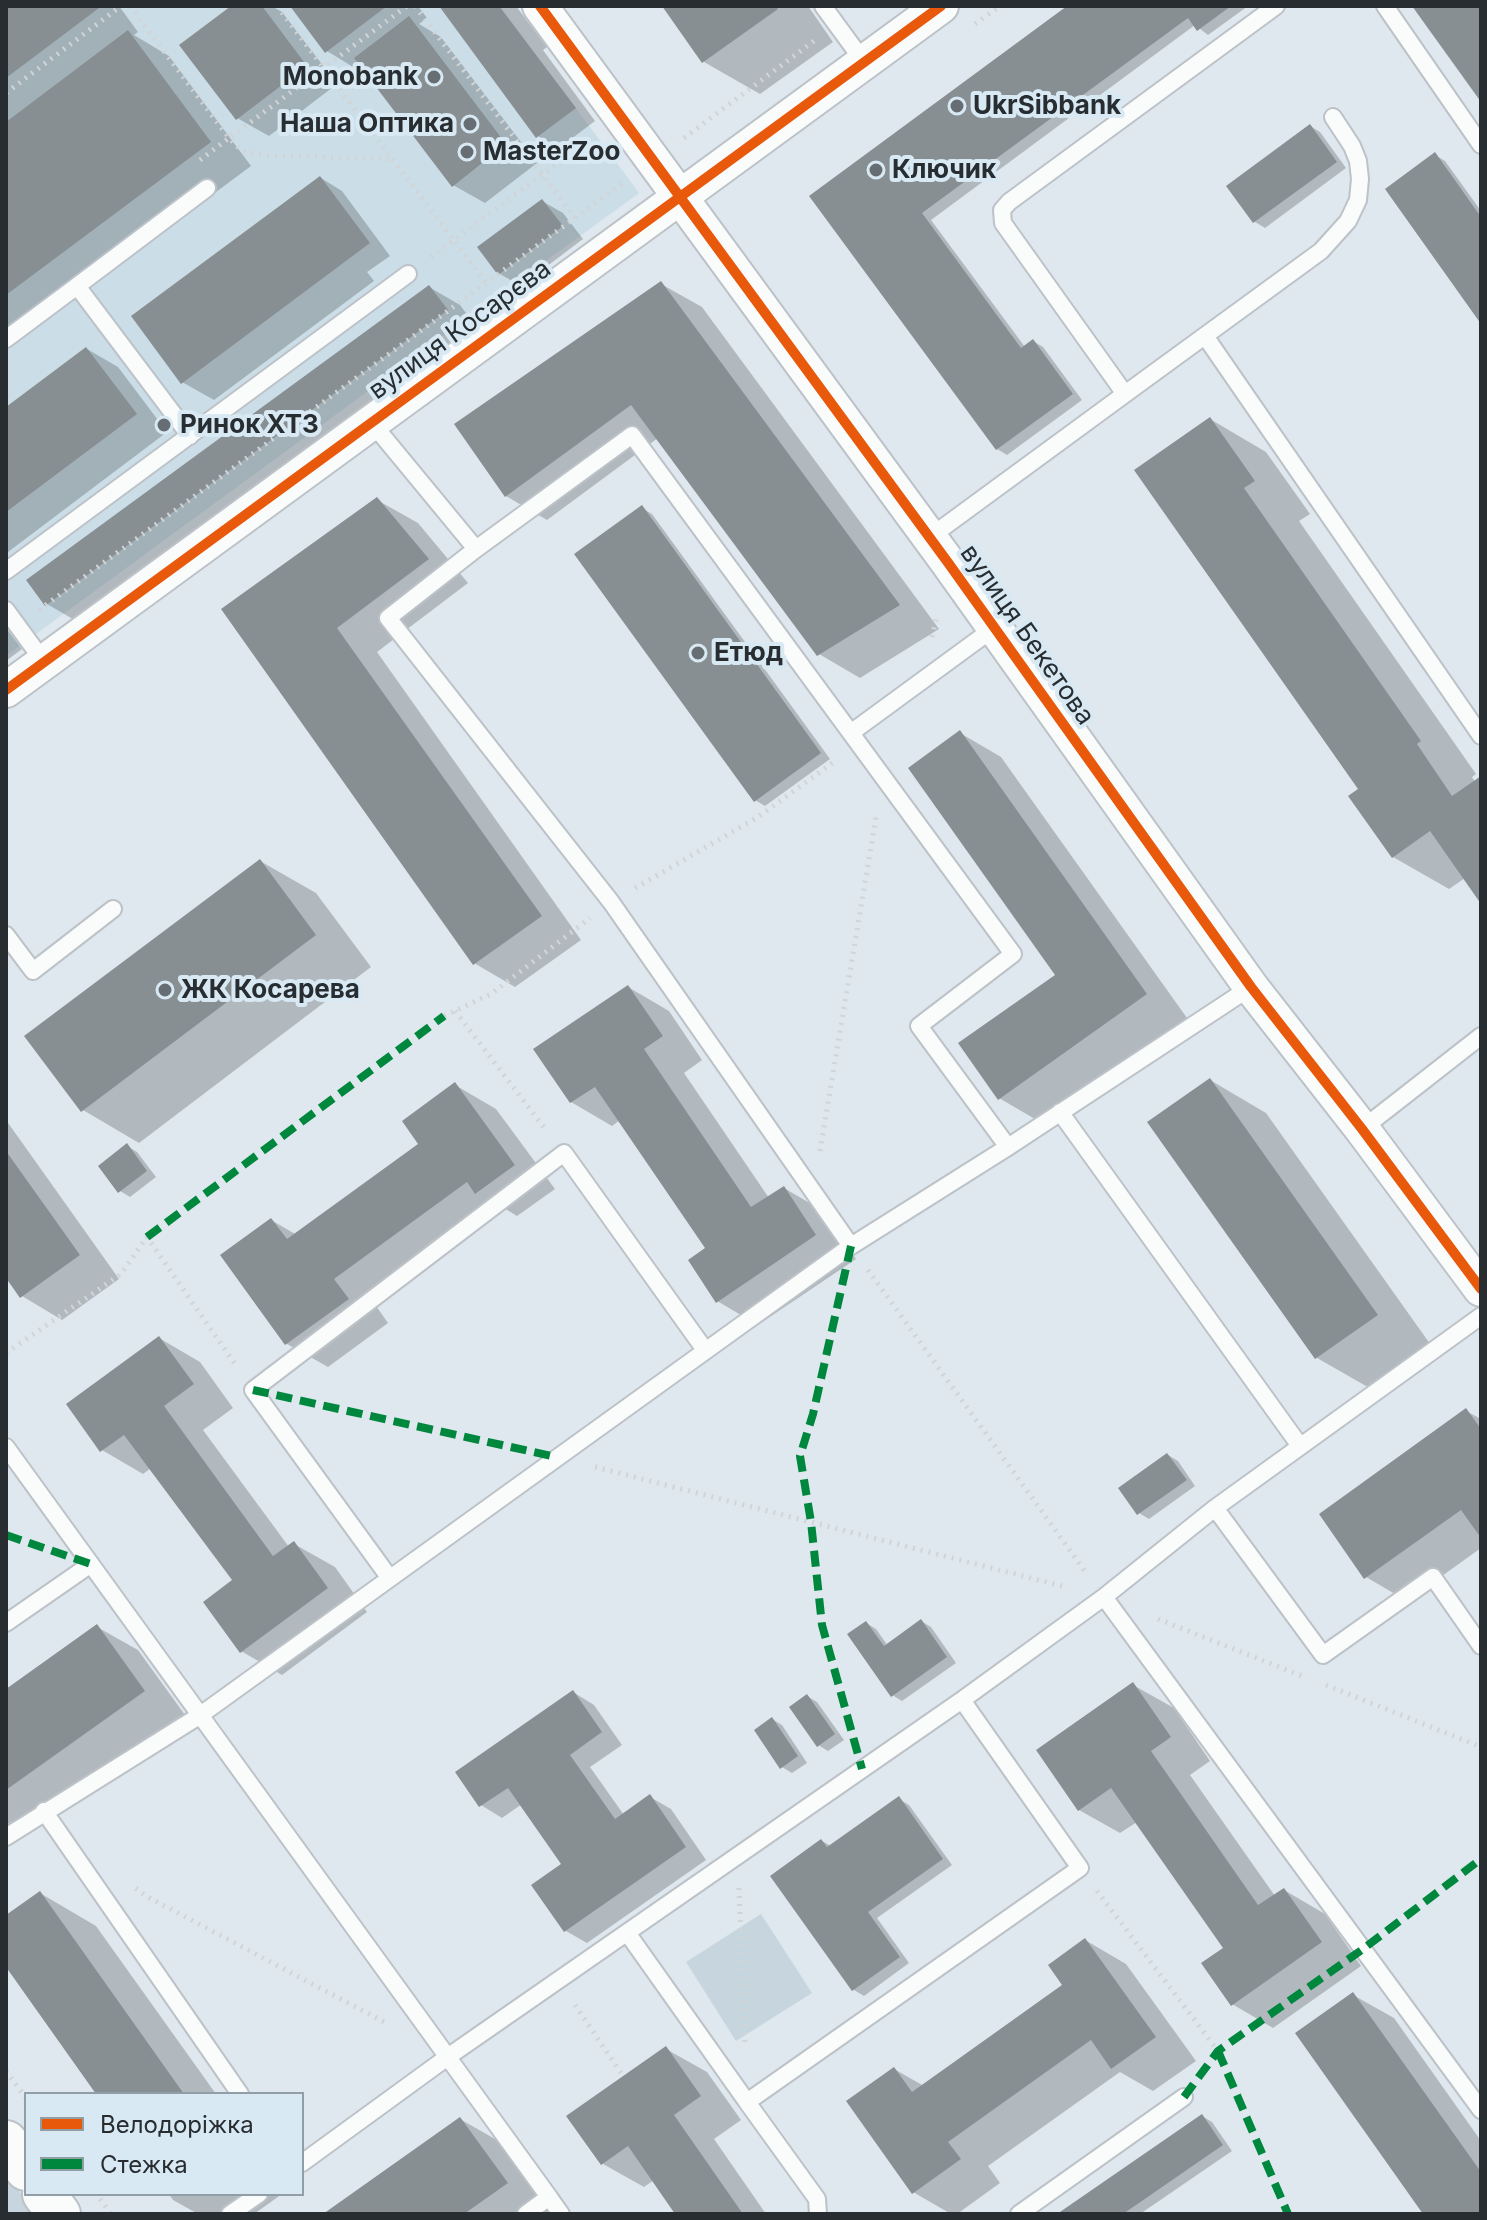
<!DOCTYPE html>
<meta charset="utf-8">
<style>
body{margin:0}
#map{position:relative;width:1487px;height:2220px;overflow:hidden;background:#dee8ee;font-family:Inter,sans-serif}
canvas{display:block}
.frame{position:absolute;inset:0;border:8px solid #272d31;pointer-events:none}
.legend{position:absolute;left:24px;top:2092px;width:280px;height:104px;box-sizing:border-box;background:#d8e9f4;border:2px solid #919ea6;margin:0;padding:10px 14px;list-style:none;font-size:24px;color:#272d31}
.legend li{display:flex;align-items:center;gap:16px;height:40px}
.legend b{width:40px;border:2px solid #919ea6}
</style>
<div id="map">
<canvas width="1487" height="2220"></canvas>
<div class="frame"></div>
<ul class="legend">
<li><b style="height:10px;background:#e8590c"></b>Велодоріжка</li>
<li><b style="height:10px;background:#00873e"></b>Стежка</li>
</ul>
</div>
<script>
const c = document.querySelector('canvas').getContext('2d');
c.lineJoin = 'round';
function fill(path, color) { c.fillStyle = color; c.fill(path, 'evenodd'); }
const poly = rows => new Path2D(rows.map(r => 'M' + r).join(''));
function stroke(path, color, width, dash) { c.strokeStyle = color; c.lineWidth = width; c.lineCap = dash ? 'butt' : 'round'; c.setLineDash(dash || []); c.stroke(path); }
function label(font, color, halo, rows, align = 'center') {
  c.font = font + ' Inter,sans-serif'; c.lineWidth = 8; c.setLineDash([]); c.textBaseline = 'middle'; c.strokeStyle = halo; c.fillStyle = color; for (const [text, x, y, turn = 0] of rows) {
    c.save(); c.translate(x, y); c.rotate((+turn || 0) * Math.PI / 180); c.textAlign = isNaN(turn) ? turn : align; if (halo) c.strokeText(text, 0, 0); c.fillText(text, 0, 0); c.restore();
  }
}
const built = poly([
 [6,6,500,6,639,193,6,656]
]);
const green = poly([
 [761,1914,812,1993,736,2041,686,1962],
 [6,2173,36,2214,6,2214]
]);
const shadow = poly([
 [6,6,119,6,138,32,134,35,169,56,251,166,6,348],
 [234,6,272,6,282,12,337,84,269,136,237,118],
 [293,6,418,6,427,18,419,24,441,37,537,163,485,203,453,185,362,66,358,70,327,51],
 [442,6,516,6,547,47,543,50,595,121,559,148,538,136],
 [664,6,808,6,833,42,760,94,704,62],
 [1071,6,1248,6,1208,35,1195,25,931,220,1025,347,1033,341,1043,347,1082,400,1007,455,997,449,812,197],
 [1310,126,1320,132,1346,168,1265,228,1255,222,1229,186],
 [1435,155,1445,161,1481,211,1481,320],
 [321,178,342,191,390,256,367,272,374,281,214,400,182,382],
 [542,201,563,213,583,239,521,286,500,274],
 [661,284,702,307,939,629,860,678,819,654,658,438,547,520,506,496],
 [429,287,460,305,478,329,78,622,47,604],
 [87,349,118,367,167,432,8,552,6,551,6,410],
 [1210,419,1266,452,1310,514,1299,521,1476,774,1472,777,1475,782,1481,778,1481,901,1465,878,1449,889,1393,857,1360,790],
 [377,500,418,523,468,583,377,652,581,940,515,987,474,963,224,609],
 [642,508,652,514,830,759,765,806,755,800],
 [6,628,22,649,6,661],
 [960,733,1001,757,1187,1018,1040,1122,999,1098,1057,975],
 [260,861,316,893,371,967,139,1143,83,1110],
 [628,987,669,1011,702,1060,684,1073,769,1198,784,1188,825,1212,856,1259,758,1325,717,1301,707,1249,620,1120,612,1126,571,1102],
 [1210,1080,1266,1113,1433,1348,1373,1390,1317,1358],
 [455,1085,496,1109,555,1189,517,1216,504,1208,374,1303,388,1323,328,1367,287,1344,271,1220,297,1235,421,1145],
 [6,1120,119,1279,62,1320,22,1296,6,1275],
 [127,1146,137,1152,156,1177,130,1197,120,1191],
 [159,1338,200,1362,233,1408,203,1430,289,1547,294,1544,335,1567,367,1612,282,1675,241,1651,235,1581,151,1468,143,1474,102,1450],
 [1466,1411,1481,1419,1481,1548,1407,1601,1366,1577],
 [1168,1455,1178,1461,1195,1486,1149,1519,1139,1513],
 [921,1621,931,1627,956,1663,902,1701,892,1695,866,1623,876,1629,888,1646],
 [97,1627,138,1650,185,1715,6,1843,6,1691],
 [1133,1685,1174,1708,1210,1761,1190,1775,1275,1896,1284,1890,1325,1914,1361,1966,1273,2028,1232,2004,1225,1948,1137,1822,1120,1833,1079,1810],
 [573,1692,594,1705,622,1745,590,1767,624,1815,650,1797,671,1809,706,1860,587,1943,566,1931,564,1864,522,1804,502,1818,481,1805],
 [807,1696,817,1702,844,1740,828,1751,818,1745],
 [772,1719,782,1725,807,1763,792,1773,782,1767],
 [899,1799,909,1805,952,1865,877,1918,909,1963,864,1996,854,1990,772,1876,822,1841,831,1846],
 [40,1893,96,1926,216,2094,98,2094,6,1964,6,1918],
 [1085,1940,1126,1964,1196,2061,1153,2091,1120,2072,988,2166,1000,2183,957,2214,951,2214,913,2192,894,2069,924,2086,1065,1986],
 [1353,1995,1394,2018,1481,2141,1481,2214,1425,2214],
 [666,2049,707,2072,741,2120,714,2139,766,2214,678,2214,654,2180,644,2187,603,2164],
 [1202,2116,1212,2122,1232,2151,1140,2214,1060,2214],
 [460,2119,516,2151,561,2214,327,2214],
 [169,2194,282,2194,254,2214,198,2214,173,2200]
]);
const building = poly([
 [6,6,97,6,99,8,6,78],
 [231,6,262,6,307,66,236,120,179,45],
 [290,6,387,6,325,53],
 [439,6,499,6,576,108,536,138],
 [662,6,776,6,778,9,702,63],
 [1067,6,1231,6,1197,31,1188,18,922,213,1021,348,1033,339,1073,394,996,450,809,196],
 [1412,6,1481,6,1481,102],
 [409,16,506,144,452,187,354,58],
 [128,30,211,142,6,295,6,122],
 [1310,124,1337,162,1253,223,1226,186],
 [1435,152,1481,217,1481,324,1385,189],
 [320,176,370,243,181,384,131,316],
 [542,199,563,226,498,275,477,247],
 [661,281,900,605,817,656,631,405,505,497,454,424],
 [429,285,448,310,45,606,26,580],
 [86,347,137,414,6,512,6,407],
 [1210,417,1255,481,1244,488,1421,741,1417,744,1452,796,1481,776,1481,904,1430,831,1392,858,1348,796,1358,789,1134,470],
 [377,497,429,559,337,628,542,916,473,965,221,609],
 [642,505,821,753,754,802,574,554],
 [960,730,1147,994,998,1100,958,1043,1055,975,908,768],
 [260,859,316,935,81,1112,24,1036],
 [628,985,663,1036,644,1049,751,1207,784,1186,816,1235,716,1303,688,1260,705,1248,595,1087,570,1103,533,1049],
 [1210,1078,1378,1315,1315,1359,1147,1122],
 [455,1082,515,1165,475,1194,467,1182,334,1279,349,1299,285,1345,220,1255,271,1218,287,1239,418,1144,402,1121],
 [127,1143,147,1171,118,1193,98,1166],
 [6,1151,80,1255,20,1298,6,1278],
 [159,1336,194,1384,164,1406,273,1556,294,1541,328,1588,240,1653,203,1602,232,1580,124,1435,100,1452,66,1404],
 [1466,1408,1481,1429,1481,1538,1461,1510,1364,1579,1319,1514],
 [1167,1453,1187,1480,1137,1515,1118,1488],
 [921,1619,947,1657,891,1697,847,1634,866,1621,884,1646],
 [97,1624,145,1691,6,1790,6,1689],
 [1133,1682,1171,1737,1151,1751,1258,1905,1284,1888,1322,1942,1231,2006,1201,1963,1223,1948,1111,1788,1078,1811,1036,1750],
 [573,1690,602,1732,570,1755,615,1819,650,1794,686,1847,564,1932,531,1885,561,1864,508,1788,479,1807,455,1772],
 [807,1694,835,1734,817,1747,789,1707],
 [772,1717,798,1756,780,1769,754,1730],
 [899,1796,943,1859,868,1912,900,1957,852,1991,770,1876,821,1839,827,1847],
 [40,1891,184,2094,96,2094,6,1967,6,1915],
 [1085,1938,1156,2037,1111,2069,1091,2040,948,2142,961,2159,912,2194,846,2101,894,2067,912,2092,1062,1985,1048,1965],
 [1353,1992,1481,2172,1481,2214,1423,2214,1295,2033],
 [666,2046,701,2096,674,2115,743,2214,675,2214,628,2146,601,2165,566,2116],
 [1202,2114,1223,2145,1123,2214,1057,2214],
 [460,2117,508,2183,464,2214,323,2214]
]);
const path = poly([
 [130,6,229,138,407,6],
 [277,6,486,283],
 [415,6,575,218],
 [975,24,1000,6],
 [6,93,121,6],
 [684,138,814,41],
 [200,160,229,138,241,150,257,155,394,159],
 [431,257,590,139],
 [39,610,624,182],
 [932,637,937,615],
 [635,888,758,817,835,761],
 [455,1011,546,1130],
 [444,1016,491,994,590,918],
 [820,1151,876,817],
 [868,1270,1087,1574],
 [6,1353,121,1274,147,1237,237,1367],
 [595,1467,1066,1587],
 [1158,1619,1302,1676],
 [1326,1685,1481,1747],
 [136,1888,146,1896,384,2022],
 [739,1888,745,2045],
 [1097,1891,1218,2051],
 [575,2005,623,2076],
 [6,2071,26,2098],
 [100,2199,111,2214]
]);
const service = poly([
 [823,6,864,62],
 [1385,6,1481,145],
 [1205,336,1481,736],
 [6,339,77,286],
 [1125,394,1321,251,1348,221,1358,200,1360,179,1358,161,1352,146,1333,117],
 [372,423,476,549],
 [190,436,77,286,207,188],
 [930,537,1125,394,1003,223,1002,210,1009,202,1276,6],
 [6,571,408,274],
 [6,610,44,662],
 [852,732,994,628],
 [6,935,33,971,113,909],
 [1060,1112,1300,1446],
 [1362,1129,1481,1036],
 [851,1246,611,902,388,618,476,549,632,435,1013,954,919,1026,1008,1147],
 [6,1447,549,2197,526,2214],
 [1215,1508,1323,1655,1433,1577,1481,1646],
 [389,1577,253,1390,564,1153,705,1350],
 [1104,1597,1481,2110],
 [6,1623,91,1564],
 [44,1811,240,2094],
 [6,1837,199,1716,851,1246,1008,1147,1251,987],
 [628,1934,747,2102],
 [302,2163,449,2056,962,1700,1104,1597,1215,1508,1481,1316],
 [549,2197,561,2214],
 [230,2214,259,2194],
 [818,2214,817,2199,747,2102,1080,1868,962,1700],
 [1019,2214,1184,2097]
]);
const minor = poly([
 [540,6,949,564,1251,987,1362,1129,1481,1289],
 [6,690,941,6]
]);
const tertiary = poly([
 [6,2142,26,2169],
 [44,2194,59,2214]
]);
const quiet = poly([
 [147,1237,444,1016],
 [851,1246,813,1414,800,1456,811,1522,822,1625,862,1769],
 [253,1390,556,1457],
 [6,1535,91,1564],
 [1218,2051,1288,2214],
 [1184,2097,1218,2051,1363,1949,1481,1859]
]);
const cycleway = poly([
 [540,6,949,564,1251,987,1362,1129,1481,1289],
 [6,690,941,6]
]);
const markers = [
 [434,77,8,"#676e73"],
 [957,106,8,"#676e73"],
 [470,124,8,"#676e73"],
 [467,152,8,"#676e73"],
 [876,170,8,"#676e73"],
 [164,425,8,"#676e73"],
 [698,653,8,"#676e73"],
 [165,990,8,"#676e73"]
];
const poiNames = [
 ["Monobank",418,77,"right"],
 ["UkrSibbank",973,106],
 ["Наша Оптика",454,124,"right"],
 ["MasterZoo",483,152],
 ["Ключик",892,170],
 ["Ринок ХТЗ",180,425],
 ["Етюд",714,653],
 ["ЖК Косарева",181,990]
];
const streetNames = [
 ["вулиця Косарєва",460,330,-36],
 ["вулиця Бекетова",1027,635,55]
];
fill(built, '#cbdde7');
fill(green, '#c6d5de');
fill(shadow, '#0003');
fill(building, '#878f93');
stroke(service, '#bcc2c7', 20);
stroke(minor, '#bcc2c7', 38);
stroke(tertiary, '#bcc2c7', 46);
stroke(path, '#d2d4d6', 5, [2, 6]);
stroke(service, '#fafcfc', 16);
stroke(minor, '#fafcfc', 34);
stroke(tertiary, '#fafcfc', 42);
stroke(quiet, '#00873e', 8, [16, 8]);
stroke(cycleway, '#e8590c', 10);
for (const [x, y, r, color] of markers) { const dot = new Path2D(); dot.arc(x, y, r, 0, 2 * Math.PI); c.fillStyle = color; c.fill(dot); stroke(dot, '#d8e9f4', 3); }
label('bold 26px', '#272d31', '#d8e9f4', poiNames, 'left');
label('26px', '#272d31', '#d8e9f4', streetNames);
</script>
